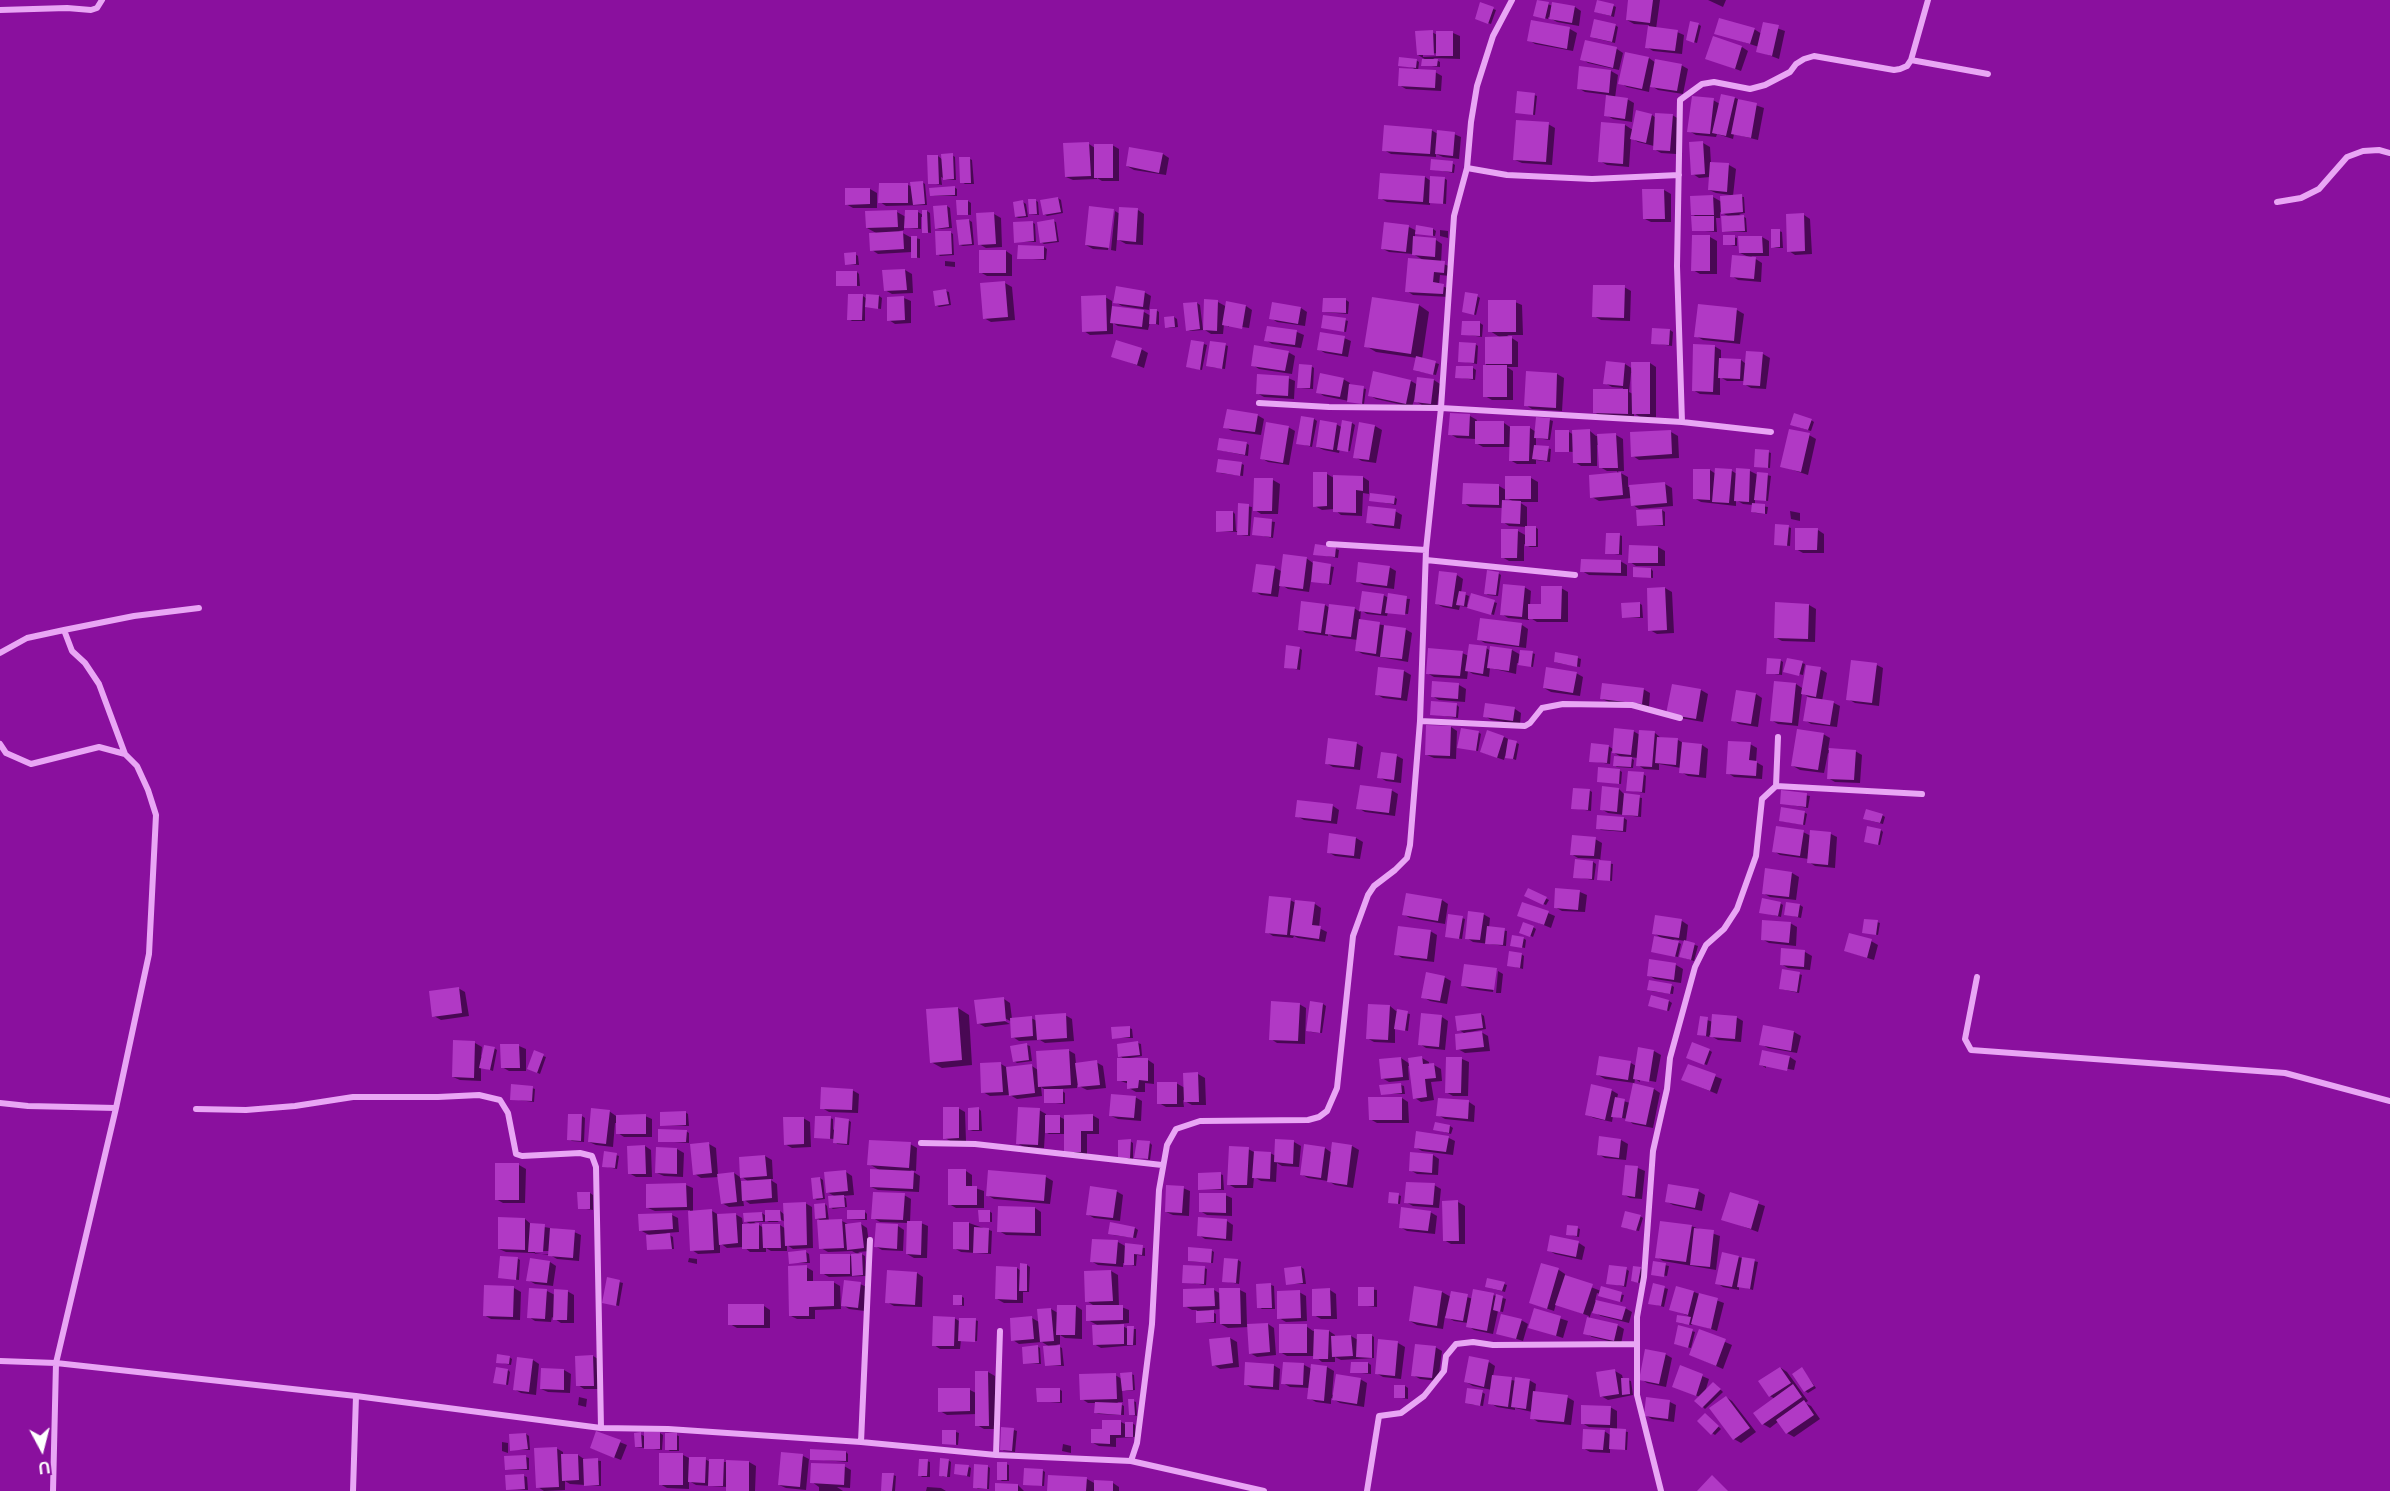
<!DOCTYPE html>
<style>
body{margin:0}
#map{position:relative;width:2390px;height:1491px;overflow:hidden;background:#8a109e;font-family:Arial,sans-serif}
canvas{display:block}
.north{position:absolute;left:12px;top:1419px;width:60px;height:60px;-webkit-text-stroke:4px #8a109e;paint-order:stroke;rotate:173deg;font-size:16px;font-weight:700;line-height:24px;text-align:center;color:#fff}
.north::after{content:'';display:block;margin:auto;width:21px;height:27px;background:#fff;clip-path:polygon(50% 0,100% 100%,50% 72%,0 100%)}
</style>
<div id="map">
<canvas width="2390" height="1491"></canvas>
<div class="north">U</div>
</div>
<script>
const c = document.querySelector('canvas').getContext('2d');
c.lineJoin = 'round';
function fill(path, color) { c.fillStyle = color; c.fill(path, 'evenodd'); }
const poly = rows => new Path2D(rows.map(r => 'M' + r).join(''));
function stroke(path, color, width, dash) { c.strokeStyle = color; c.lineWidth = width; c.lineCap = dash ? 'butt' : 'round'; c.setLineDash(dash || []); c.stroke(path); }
const shadow = poly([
 [1630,0,1660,0,1656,29,1677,32,1684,35,1682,54,1653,51,1647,47,1649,25,1634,24,1627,20],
 [1708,0,1726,0,1723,7],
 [1539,1,1553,6,1575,7,1581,11,1579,26,1557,22,1548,17,1548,19,1537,16],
 [1614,6,1616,7,1614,17,1596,12],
 [1493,9,1496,10,1491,24,1479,20],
 [1532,22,1570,29,1577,33,1573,51,1535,44,1529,40],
 [1698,24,1701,26,1697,43,1690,41],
 [1765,24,1785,31,1779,59,1758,51,1759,47,1716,33,1754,29,1762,34],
 [1615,25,1618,27,1615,43,1594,38],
 [1432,32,1437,35,1453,33,1460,36,1460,59,1433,58,1440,62,1440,67,1423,65,1428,61,1418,55],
 [1441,53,1441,56,1423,57,1423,54],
 [1742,47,1748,51,1741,71,1707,58],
 [1617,49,1623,53,1619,70,1588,63,1582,59],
 [1649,58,1656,63,1681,65,1688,69,1683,94,1658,90,1650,85,1649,92,1627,87,1620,83],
 [1416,60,1419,62,1418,71,1435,72,1442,76,1441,91,1406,89,1399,85,1414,68,1400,65],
 [1611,71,1618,75,1615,98,1627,99,1634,103,1632,122,1613,119,1606,115,1608,95,1585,92,1578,88],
 [1534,95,1537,96,1535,115,1517,112],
 [1735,98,1764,108,1758,140,1734,134,1733,139,1717,134,1716,137,1696,135,1689,131,1713,100,1720,104],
 [1652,115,1656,118,1672,115,1679,119,1676,154,1661,153,1654,149,1654,146,1638,142,1631,138,1629,167,1607,165,1600,161,1625,125,1633,130],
 [1548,124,1555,128,1552,165,1522,163,1515,160],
 [1431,130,1438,134,1454,134,1461,137,1459,159,1443,157,1436,154,1436,157,1391,154,1384,150],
 [1703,143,1710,147,1711,164,1729,165,1736,169,1733,196,1744,197,1745,213,1739,214,1746,218,1747,232,1724,232,1730,217,1720,212,1720,218,1716,218,1717,232,1693,230,1698,218,1692,214,1713,197,1722,202,1730,196,1730,195,1716,193,1709,190,1710,177,1699,178,1693,174],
 [1089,144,1095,148,1112,145,1119,149,1119,181,1102,181,1097,178,1097,179,1073,180,1066,177],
 [1163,154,1169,158,1166,175,1134,170,1127,166],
 [952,155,955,157,956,180,947,180,941,177,942,185,930,183,938,156,943,160],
 [970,159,972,160,974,184,965,184,962,182],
 [1452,163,1455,165,1454,173,1431,169],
 [1425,177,1431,181,1444,178,1447,180,1446,204,1430,202,1430,205,1387,202,1380,198],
 [922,182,925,184,927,205,886,206,880,202,908,185,913,187],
 [954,187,957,189,957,196,932,196],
 [870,189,877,193,877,208,853,208,846,204],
 [1664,190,1671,194,1671,222,1651,222,1645,219],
 [1058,198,1061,200,1063,213,1047,216,1044,214],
 [1035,200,1038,202,1039,215,1030,214],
 [968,201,971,203,971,215,958,214],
 [1023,202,1026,204,1028,217,1019,218,1016,217],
 [947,206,950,208,952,228,939,229,936,228],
 [1090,208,1115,211,1112,211,1108,250,1093,249,1086,245],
 [1138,210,1144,214,1143,245,1126,244,1117,239,1116,251,1111,250,1115,211,1120,214],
 [906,211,918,212,923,215,927,211,930,213,931,233,924,232,923,217,921,217,921,229,909,228,904,226,904,230,899,231,910,237,920,239,920,258,912,257,912,252,878,254,872,250,878,234,867,228,897,212,906,217],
 [994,214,1001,218,1002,247,986,248,979,244],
 [1804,215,1810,219,1812,254,1795,255,1789,251],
 [969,220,972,222,974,245,963,246,960,245,958,221],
 [1053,221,1056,222,1059,242,1044,244,1041,242],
 [1032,222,1035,224,1036,242,1016,242],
 [1409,227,1417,231,1433,229,1436,231,1435,236,1415,232,1415,238,1436,240,1442,244,1441,263,1451,267,1450,276,1440,275,1439,285,1450,289,1449,297,1413,295,1407,291,1425,261,1413,254,1389,252,1383,249],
 [1440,230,1448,231,1448,238,1440,236],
 [1779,231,1782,232,1783,248,1776,248,1773,247],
 [950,232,953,234,954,255,940,256,938,254],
 [1693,236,1710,237,1717,241,1717,274,1700,274,1693,270],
 [1734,237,1737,238,1737,246,1724,244],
 [1762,237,1769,241,1769,256,1751,256,1762,263,1761,282,1738,280,1732,276,1751,258,1740,253],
 [1044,247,1047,249,1046,260,1019,258],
 [1006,251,1012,255,1012,276,987,276,980,272],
 [855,254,858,256,859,265,847,264],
 [945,261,955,262,955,267,945,266],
 [905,270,912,274,913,293,892,294,885,290],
 [857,272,859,274,860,286,838,285],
 [1005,283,1012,287,1015,320,991,322,984,318],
 [1624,287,1631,291,1630,321,1601,320,1594,316],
 [946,291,949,292,951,305,939,307,936,305],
 [1144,292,1151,296,1149,310,1122,306,1115,302],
 [863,296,867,299,879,296,882,298,881,309,865,306,865,321,852,321,849,319],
 [1477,296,1480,298,1476,315,1463,311],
 [1105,297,1112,301,1112,308,1144,312,1151,316,1156,310,1159,312,1159,325,1150,322,1148,330,1118,326,1113,323,1113,334,1090,335,1084,331],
 [904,298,911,301,911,323,895,324,889,320],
 [1346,300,1349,302,1348,314,1324,312],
 [1218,302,1227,307,1246,306,1252,310,1249,328,1229,325,1229,327,1224,324,1223,334,1211,334,1205,330],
 [1515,302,1522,305,1523,335,1507,335,1518,342,1518,367,1507,367,1513,371,1513,400,1492,400,1485,396,1487,338,1501,338,1490,331],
 [1197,303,1200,305,1203,330,1190,331,1188,330],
 [1419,305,1429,312,1422,359,1439,364,1436,375,1417,371,1417,358,1376,352,1366,346],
 [1699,306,1737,310,1744,314,1740,344,1703,340,1696,336],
 [1301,308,1307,312,1305,326,1277,322,1271,318],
 [1174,317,1177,319,1178,327,1170,328,1167,327],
 [1345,320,1348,321,1346,332,1322,327],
 [1480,323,1483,325,1482,337,1463,334],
 [1268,327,1297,332,1304,335,1301,348,1272,344,1266,340],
 [1670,330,1673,332,1672,346,1653,343],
 [1344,338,1351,341,1348,357,1325,353,1318,349],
 [1204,344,1207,345,1202,370,1188,367],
 [1475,344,1478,346,1477,364,1460,361],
 [1225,345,1228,346,1225,369,1211,367],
 [1714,346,1721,350,1721,360,1741,360,1746,364,1747,352,1763,354,1770,358,1766,389,1751,388,1744,384,1745,381,1727,381,1720,377,1720,395,1700,394,1693,390],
 [1141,349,1148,353,1144,368,1113,356],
 [1288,352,1295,356,1292,374,1259,369,1253,365],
 [1650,363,1656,367,1656,417,1640,417,1634,413,1634,417,1601,416,1594,412,1623,391,1623,388,1612,387,1605,383,1625,364,1633,369],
 [1631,373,1633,373,1633,394,1629,392],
 [1311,366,1314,368,1313,389,1301,388,1298,387],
 [1473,368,1476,370,1475,380,1456,377],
 [1527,373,1557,374,1564,378,1562,411,1532,409,1526,405],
 [1288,378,1295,381,1294,399,1264,397,1257,393],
 [1343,379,1350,383,1349,385,1366,389,1364,404,1324,396,1318,392],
 [1434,380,1440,384,1437,407,1422,405,1414,400,1412,407,1376,399,1369,395,1411,381,1418,385],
 [1257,415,1264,419,1261,435,1232,431,1225,427],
 [1470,416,1477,420,1476,423,1504,423,1510,427,1530,428,1536,432,1550,420,1553,421,1550,440,1536,438,1536,446,1551,449,1550,462,1536,460,1536,464,1517,464,1510,460,1511,447,1483,447,1476,443,1476,439,1457,438,1450,434],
 [1314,419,1317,421,1312,447,1298,443],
 [1811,420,1814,422,1811,431,1795,426],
 [1352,423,1355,425,1350,451,1340,449,1339,453,1324,450,1317,447,1336,424,1343,428],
 [1375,426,1382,430,1376,463,1362,461,1355,457],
 [1288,427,1295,431,1289,465,1268,462,1261,458],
 [1590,431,1596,436,1616,435,1623,439,1624,471,1607,471,1600,467,1599,445,1597,445,1597,466,1581,466,1575,462,1574,452,1557,451,1569,432,1574,435],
 [1671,432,1678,436,1679,458,1639,460,1633,456],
 [1809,435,1816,439,1808,475,1781,466],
 [1246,443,1249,445,1248,456,1219,450],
 [1768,452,1771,453,1770,468,1755,466],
 [1242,464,1244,465,1243,476,1220,473],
 [1717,469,1732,471,1737,474,1738,470,1750,471,1758,475,1758,473,1771,476,1768,501,1755,499,1755,505,1768,507,1767,514,1756,513,1753,512,1753,505,1743,504,1736,500,1736,506,1701,502,1694,498,1710,470,1716,474],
 [1617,471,1628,477,1628,487,1665,484,1672,488,1673,506,1639,509,1633,505,1632,498,1599,501,1592,497,1617,473],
 [1327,474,1334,478,1363,477,1369,481,1369,494,1363,493,1362,516,1341,515,1334,509,1322,510,1315,506],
 [1531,478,1538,482,1538,502,1519,502,1527,507,1527,527,1509,526,1503,522,1503,508,1470,507,1464,503,1499,486,1506,490],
 [1505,497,1514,502,1505,502],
 [1273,480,1280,484,1278,514,1261,514,1255,510],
 [1394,497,1397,499,1396,505,1371,500],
 [1240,505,1252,507,1250,536,1241,535,1238,532,1217,531,1233,512,1235,514,1236,531,1238,531],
 [1662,510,1665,512,1665,526,1639,525],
 [1395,511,1402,515,1400,529,1375,526,1368,522],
 [1790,511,1800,513,1800,521,1791,519],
 [1255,519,1275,522,1273,538,1254,534],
 [1535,527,1538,529,1538,547,1530,547,1524,544,1524,561,1509,561,1502,557,1518,531,1527,536],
 [1788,527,1791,528,1790,546,1776,544],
 [1818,530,1824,534,1824,553,1803,553,1796,549],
 [1619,535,1622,536,1622,555,1607,553],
 [1630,547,1658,547,1665,551,1665,566,1636,566,1630,562],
 [1336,549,1339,550,1338,558,1315,554],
 [1306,558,1313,563,1334,567,1331,585,1311,580,1309,592,1288,589,1280,584,1278,597,1261,595,1254,591,1275,568,1283,572],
 [1620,561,1627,565,1627,576,1589,575,1582,571],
 [1389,567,1396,571,1394,589,1364,585,1358,582],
 [1651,569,1653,571,1653,578,1634,576],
 [1498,573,1501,575,1498,596,1488,595,1485,593],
 [1457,575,1463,579,1461,593,1469,596,1467,606,1494,602,1497,603,1494,615,1468,607,1460,606,1459,610,1443,607,1437,604],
 [1524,587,1531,591,1530,605,1543,605,1561,588,1568,592,1568,622,1537,622,1529,617,1529,620,1508,618,1502,614],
 [1665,588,1672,592,1674,633,1657,634,1650,630,1648,589],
 [1363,593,1383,595,1389,598,1410,599,1408,614,1388,612,1387,616,1367,614,1361,610,1360,621,1405,629,1412,633,1408,662,1363,654,1357,651,1358,640,1334,637,1328,634,1328,636,1306,633,1300,629,1325,605,1330,608,1354,608,1360,612],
 [1639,603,1642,605,1643,618,1623,617],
 [1809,605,1816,609,1815,642,1782,641,1775,637],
 [1522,625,1528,629,1526,648,1485,643,1478,639],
 [1492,647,1512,650,1521,655,1532,653,1535,654,1533,667,1517,663,1516,674,1490,668,1489,677,1473,674,1468,671,1467,679,1434,677,1427,673,1462,653,1469,656,1486,648,1491,651],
 [1299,648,1302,650,1300,670,1285,667],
 [1556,654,1578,658,1581,659,1580,667,1558,663,1555,662],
 [1780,660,1783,662,1782,675,1767,673],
 [1802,663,1805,664,1803,675,1786,671],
 [1877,665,1883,668,1879,706,1855,703,1848,699],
 [1380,668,1404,671,1411,675,1407,701,1383,698,1376,694],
 [1820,669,1827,673,1822,701,1834,703,1840,706,1837,727,1811,724,1805,720,1814,700,1802,693,1798,726,1778,724,1771,720,1796,684,1802,688],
 [1576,673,1583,677,1580,696,1551,692,1544,688],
 [1459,685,1466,689,1465,702,1439,700,1432,696],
 [1673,685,1701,690,1708,694,1703,722,1675,717],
 [1643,689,1650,693,1649,707,1609,702,1602,699],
 [1756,694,1762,698,1758,727,1739,724,1733,720],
 [1457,705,1459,707,1458,718,1431,714],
 [1515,709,1521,713,1520,724,1491,720,1485,716],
 [1451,727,1457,731,1456,759,1434,758,1427,755],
 [1633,731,1640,735,1655,733,1661,738,1678,740,1685,744,1702,745,1708,749,1706,778,1688,776,1681,772,1681,768,1659,764,1659,770,1644,769,1638,765,1638,758,1629,757,1634,760,1633,768,1617,767,1614,765,1623,758,1611,751,1610,764,1591,761,1608,746,1613,749],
 [1478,732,1481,734,1478,751,1459,747],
 [1823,734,1830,738,1828,750,1855,751,1862,755,1860,783,1835,782,1828,778,1830,754,1828,753,1824,773,1800,770,1793,766],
 [1504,737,1519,744,1516,760,1505,756,1504,760,1481,752],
 [1356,743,1363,747,1360,770,1333,767,1326,763],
 [1750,744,1757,748,1756,762,1763,766,1762,779,1734,777,1728,773],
 [1397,756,1403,759,1401,783,1386,781,1379,777],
 [1619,770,1622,772,1621,784,1598,781],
 [1643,774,1646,776,1645,793,1628,790],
 [1619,789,1625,795,1642,798,1641,817,1608,813,1601,809],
 [1391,790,1398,794,1395,816,1365,812,1358,808],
 [1589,790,1592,792,1591,811,1573,808],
 [1783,791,1810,796,1808,808,1781,803],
 [1333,806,1339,810,1337,824,1304,820,1297,816],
 [1804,812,1807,814,1805,825,1781,821],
 [1882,815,1885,817,1883,824,1868,820],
 [1599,816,1624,818,1627,820,1626,832,1601,830,1598,828],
 [1881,830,1883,832,1880,845,1868,842],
 [1803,832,1811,836,1831,834,1837,837,1835,868,1815,866,1809,862,1809,859,1780,855,1774,851],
 [1356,838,1363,842,1360,859,1335,856,1328,852],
 [1595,839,1602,843,1600,862,1613,864,1612,881,1598,879,1600,859,1578,858,1571,854],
 [1593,862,1596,864,1594,880,1575,877],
 [1767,870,1792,873,1799,877,1796,900,1770,897,1763,893],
 [1529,890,1549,900,1546,905,1526,896],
 [1580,892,1587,895,1585,912,1562,911,1555,907],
 [1290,900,1296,903,1315,904,1321,908,1319,928,1327,932,1325,942,1298,938,1294,936,1293,938,1273,936,1267,932],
 [1442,900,1448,904,1445,924,1410,918,1403,914],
 [1780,903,1783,905,1781,917,1761,912],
 [1800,905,1803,907,1801,918,1785,914],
 [1548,913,1555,916,1551,928,1519,915],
 [1483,914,1490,918,1489,928,1507,931,1506,946,1473,942,1467,938],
 [1656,917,1682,921,1688,925,1686,942,1698,946,1694,961,1681,957,1685,941,1673,939,1681,944,1678,957,1656,952,1663,939,1654,933],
 [1462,918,1465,919,1462,939,1446,936],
 [1877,922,1880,923,1878,935,1864,932],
 [1790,923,1797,927,1796,946,1769,943,1762,939],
 [1533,927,1536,929,1533,937,1524,933],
 [1430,931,1437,935,1434,962,1402,958,1396,954],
 [1523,938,1526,940,1525,948,1512,945],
 [1871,941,1878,945,1874,960,1846,951],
 [1805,952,1812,956,1810,970,1788,968,1781,964],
 [1521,954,1524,956,1523,969,1508,965],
 [1651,961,1676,965,1683,969,1681,983,1655,979,1648,975],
 [1466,966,1498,970,1495,970,1493,992,1470,989,1463,986],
 [1498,971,1503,974,1501,993,1496,993],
 [1799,974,1802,975,1799,993,1781,989],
 [1444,977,1451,981,1447,1004,1430,1001,1423,997],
 [1671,985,1674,987,1673,994,1651,991],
 [458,988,465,992,469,1016,441,1020,434,1016],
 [1004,999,1010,1003,1012,1019,1031,1018,1037,1021,1065,1015,1072,1019,1074,1041,1045,1043,1040,1040,1019,1041,1013,1037,1012,1022,1001,1016,999,1018,1010,1024,985,1027,978,1023],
 [1669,1001,1672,1003,1669,1011,1650,1006],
 [1299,1004,1306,1008,1305,1044,1277,1043,1271,1039],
 [1323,1004,1326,1006,1322,1033,1311,1032,1308,1030],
 [1390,1006,1396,1011,1410,1014,1408,1031,1395,1028,1395,1043,1374,1042,1367,1038],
 [958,1008,969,1015,972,1065,942,1068,931,1062],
 [1481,1014,1484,1016,1486,1029,1464,1033,1459,1030,1457,1017],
 [1442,1017,1448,1021,1445,1050,1426,1048,1420,1044],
 [1736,1017,1743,1021,1741,1042,1718,1040,1709,1035,1709,1037,1699,1034,1701,1018,1713,1022],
 [1764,1027,1794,1032,1801,1036,1797,1053,1768,1048,1761,1044],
 [1129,1028,1132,1029,1133,1038,1113,1038],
 [1481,1032,1488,1036,1490,1051,1465,1053,1458,1049],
 [455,1042,475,1043,482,1047,481,1057,494,1048,497,1050,493,1071,481,1067,481,1081,460,1080,453,1077],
 [1138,1043,1141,1044,1142,1056,1124,1059,1120,1056],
 [1027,1045,1030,1046,1032,1061,1017,1063,1014,1061],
 [519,1046,526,1049,526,1071,509,1071,502,1067],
 [1639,1049,1654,1051,1661,1055,1656,1082,1640,1079,1640,1082,1635,1079,1634,1085,1654,1089,1660,1093,1653,1128,1633,1124,1627,1119,1613,1116,1612,1122,1594,1118,1587,1115,1611,1090,1618,1094,1617,1099,1630,1103,1634,1083,1605,1079,1598,1075,1631,1063,1636,1066],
 [1068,1050,1075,1054,1076,1064,1096,1062,1103,1066,1106,1088,1087,1090,1077,1085,1077,1088,1060,1089,1065,1093,1065,1104,1046,1102,1046,1090,1041,1087,1042,1096,1017,1099,1010,1095,990,1096,983,1092,1001,1064,1008,1068,1032,1066,1038,1070],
 [1709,1050,1712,1052,1707,1065,1690,1059],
 [543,1056,546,1057,540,1074,531,1070],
 [1790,1057,1796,1061,1794,1070,1766,1065,1766,1068,1761,1065],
 [1401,1058,1410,1064,1422,1058,1429,1062,1429,1065,1434,1065,1441,1069,1442,1081,1431,1082,1434,1100,1421,1102,1415,1098,1411,1066,1408,1066,1409,1080,1389,1082,1382,1078],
 [1462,1059,1469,1062,1468,1096,1453,1096,1446,1092],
 [1148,1060,1154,1064,1154,1084,1145,1083,1145,1092,1136,1092,1129,1088,1129,1084,1118,1080],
 [1689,1066,1722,1079,1717,1094,1683,1080],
 [1198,1074,1205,1078,1206,1105,1192,1105,1183,1100,1184,1107,1166,1107,1159,1103,1176,1083,1185,1088],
 [1401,1085,1404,1086,1405,1094,1382,1094],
 [532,1088,535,1089,534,1102,511,1099],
 [852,1090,859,1094,858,1113,829,1112,822,1108],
 [1135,1097,1142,1101,1141,1121,1118,1119,1111,1116],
 [1402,1098,1408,1102,1409,1123,1377,1123,1370,1119],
 [1469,1102,1475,1106,1474,1122,1445,1119,1438,1115],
 [958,1108,965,1112,966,1141,952,1142,945,1138],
 [979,1109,981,1111,982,1131,973,1131,970,1130],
 [1039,1110,1046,1114,1046,1116,1060,1117,1066,1120,1092,1115,1099,1119,1099,1134,1087,1134,1087,1155,1072,1155,1066,1134,1049,1134,1045,1132,1044,1148,1024,1147,1017,1143],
 [609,1111,616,1116,645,1116,652,1119,652,1137,624,1137,618,1133,617,1123,615,1123,613,1147,596,1145,589,1142],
 [685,1112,688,1114,689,1126,662,1125],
 [582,1116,585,1118,584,1142,572,1141,569,1139],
 [803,1118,810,1122,811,1147,792,1148,785,1144],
 [830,1118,833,1119,833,1130,848,1120,851,1122,849,1145,837,1144,834,1139,815,1137],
 [1450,1126,1453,1128,1451,1134,1434,1129],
 [686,1131,689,1133,689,1143,660,1141],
 [1449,1138,1455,1141,1453,1155,1422,1151,1415,1147],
 [1621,1140,1628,1144,1626,1160,1605,1158,1598,1154],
 [1130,1141,1133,1143,1133,1159,1123,1159],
 [1294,1142,1301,1146,1299,1167,1282,1166,1277,1163,1276,1182,1261,1181,1254,1177,1253,1188,1235,1188,1228,1184,1248,1149,1254,1152,1270,1153,1276,1156],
 [1150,1143,1152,1145,1150,1160,1136,1157],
 [709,1144,716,1148,718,1175,734,1173,740,1177,741,1182,749,1182,742,1177,765,1156,772,1160,773,1179,769,1179,777,1184,778,1202,750,1204,743,1199,744,1206,729,1207,722,1203,719,1177,701,1178,695,1174],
 [910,1144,917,1148,916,1171,910,1170,920,1176,919,1192,878,1190,871,1187,881,1171,869,1164],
 [1334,1144,1352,1146,1359,1150,1353,1188,1335,1185,1328,1181,1308,1178,1301,1174,1325,1148,1332,1153],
 [645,1146,651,1150,652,1177,636,1177,629,1173],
 [677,1149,684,1153,683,1177,664,1176,657,1173],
 [616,1155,619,1156,617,1169,603,1166],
 [1433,1155,1439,1159,1438,1175,1417,1174,1410,1170],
 [519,1165,526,1169,525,1203,503,1203,496,1199],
 [1626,1166,1638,1168,1645,1171,1642,1199,1630,1198,1623,1194],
 [966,1171,972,1175,972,1187,984,1191,984,1208,956,1208,949,1204],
 [846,1172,852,1176,854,1195,842,1196,846,1198,847,1207,833,1209,830,1207,836,1197,827,1192],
 [1220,1174,1223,1175,1224,1190,1200,1189],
 [1046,1177,1053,1181,1050,1204,994,1199,987,1195],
 [820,1178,823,1180,825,1199,817,1200,814,1198],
 [686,1185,693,1188,693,1212,712,1211,719,1215,735,1214,742,1218,743,1225,752,1225,745,1221,762,1213,766,1216,780,1211,785,1215,805,1203,812,1207,813,1248,793,1249,787,1245,787,1251,771,1251,766,1248,766,1252,750,1252,744,1247,727,1248,720,1243,720,1253,698,1254,692,1250,690,1210,655,1211,648,1208],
 [775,1216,785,1222,786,1229,780,1225,764,1228,754,1222,765,1222,765,1220,769,1222,779,1222,773,1218],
 [1434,1185,1441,1189,1439,1208,1413,1206,1406,1202],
 [1183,1188,1190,1191,1189,1216,1173,1215,1166,1212],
 [1116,1191,1123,1195,1120,1221,1094,1218,1087,1214],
 [1698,1191,1705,1195,1702,1211,1673,1205,1666,1201],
 [590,1193,593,1195,593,1210,579,1208],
 [1731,1194,1765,1206,1758,1232,1723,1219],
 [904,1195,911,1199,910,1222,921,1223,928,1226,927,1258,914,1258,907,1254,908,1223,880,1222,873,1218],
 [1225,1195,1232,1198,1232,1216,1207,1215,1200,1211],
 [1398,1195,1401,1196,1400,1204,1393,1203],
 [1458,1202,1465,1206,1465,1244,1451,1244,1444,1240],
 [825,1204,827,1206,829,1221,842,1221,848,1224,861,1224,867,1228,870,1251,858,1252,865,1256,866,1276,829,1277,822,1273,849,1255,853,1257,859,1255,852,1251,828,1252,821,1248,823,1222,817,1218],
 [1035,1208,1041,1212,1041,1236,1006,1235,999,1231],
 [989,1211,992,1213,992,1222,980,1221],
 [865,1212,867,1214,867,1220,848,1219],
 [1430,1212,1437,1216,1435,1234,1407,1231,1400,1227],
 [672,1215,678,1218,679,1232,666,1233,673,1237,674,1249,649,1249,651,1236,640,1230],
 [1640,1216,1643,1218,1639,1231,1625,1228],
 [525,1219,532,1225,574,1232,581,1235,579,1261,557,1259,550,1255,533,1253,506,1252,499,1249],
 [535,1251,551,1251,551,1254,535,1254],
 [1227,1221,1233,1225,1232,1241,1205,1239,1199,1235],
 [969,1223,992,1231,991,1254,961,1252,954,1248],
 [898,1226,904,1230,903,1251,882,1250,875,1246],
 [1691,1226,1720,1236,1716,1270,1663,1261,1657,1257],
 [1135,1228,1138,1230,1136,1238,1113,1235],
 [1577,1228,1580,1229,1579,1237,1567,1234],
 [1118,1242,1127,1247,1145,1248,1145,1256,1137,1255,1136,1266,1123,1263,1123,1267,1098,1265,1091,1261],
 [1579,1243,1585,1247,1582,1260,1555,1254,1548,1250],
 [1211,1250,1214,1252,1213,1263,1189,1261],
 [806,1252,809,1254,810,1263,790,1263],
 [1738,1257,1758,1262,1753,1290,1739,1286,1739,1290,1723,1287,1717,1283],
 [517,1258,520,1260,519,1280,500,1277],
 [689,1258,697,1259,697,1264,688,1262],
 [1238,1260,1241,1262,1239,1284,1223,1281],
 [550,1262,556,1266,553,1286,535,1284,528,1280],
 [1655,1263,1669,1266,1667,1276,1654,1274],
 [1027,1265,1030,1267,1029,1292,1023,1292,1023,1303,1004,1303,997,1299,1017,1268,1021,1271],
 [1542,1265,1559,1270,1565,1274,1565,1277,1601,1291,1624,1295,1622,1302,1597,1293,1595,1301,1625,1308,1632,1312,1629,1323,1601,1316,1592,1311,1589,1319,1617,1325,1624,1329,1621,1344,1592,1337,1585,1333,1589,1316,1556,1304,1554,1311,1531,1303],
 [806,1267,813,1271,813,1283,833,1282,840,1286,841,1309,815,1310,815,1319,797,1319,791,1316],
 [1301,1267,1304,1269,1306,1284,1287,1284],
 [1204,1268,1207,1269,1206,1285,1184,1282],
 [1640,1268,1643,1270,1641,1283,1635,1282,1632,1281],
 [1626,1269,1629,1271,1626,1287,1608,1283],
 [1111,1271,1118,1275,1119,1306,1129,1310,1129,1323,1119,1324,1128,1329,1136,1329,1136,1345,1101,1348,1094,1344,1099,1326,1088,1320,1096,1307,1087,1301],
 [917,1273,923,1277,922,1307,894,1306,887,1302],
 [608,1279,623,1283,619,1306,604,1302],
 [860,1284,867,1287,865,1311,849,1309,843,1305],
 [1504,1284,1507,1285,1505,1292,1490,1288],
 [1271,1285,1274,1286,1275,1309,1262,1309,1259,1307],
 [1654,1285,1668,1289,1664,1307,1653,1304],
 [514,1288,521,1292,520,1320,491,1319,484,1315],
 [1359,1288,1377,1290,1377,1307,1359,1305],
 [1214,1290,1221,1294,1240,1290,1246,1293,1247,1325,1268,1324,1274,1328,1276,1355,1257,1357,1250,1353,1249,1327,1228,1328,1221,1324,1221,1309,1209,1310,1216,1314,1216,1323,1198,1322,1197,1310,1192,1310,1185,1306],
 [1330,1290,1336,1294,1337,1319,1321,1319,1314,1315],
 [547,1291,555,1295,567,1291,574,1295,574,1323,561,1323,552,1317,551,1322,535,1321,529,1317],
 [1299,1292,1306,1296,1307,1321,1286,1322,1279,1318],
 [1442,1292,1451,1297,1452,1292,1473,1299,1493,1295,1506,1299,1503,1312,1498,1311,1493,1334,1474,1330,1468,1326,1468,1323,1454,1321,1445,1316,1443,1329,1417,1325,1410,1321],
 [1694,1292,1724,1303,1717,1331,1693,1323,1692,1325,1680,1323,1689,1316,1671,1309],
 [961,1296,964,1298,964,1306,954,1304],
 [764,1306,770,1310,770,1328,737,1328,730,1324],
 [1076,1306,1082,1310,1082,1339,1065,1338,1060,1335,1060,1344,1056,1345,1062,1348,1064,1366,1046,1365,1050,1347,1042,1342,1019,1344,1013,1340,1032,1318,1039,1322,1051,1309,1058,1313],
 [1535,1310,1568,1321,1563,1338,1530,1327],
 [954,1318,961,1322,975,1320,978,1321,977,1341,961,1340,960,1349,940,1349,934,1345],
 [1521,1320,1528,1324,1523,1341,1498,1333],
 [1306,1326,1313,1331,1329,1331,1335,1335,1335,1337,1351,1336,1358,1340,1371,1335,1374,1337,1374,1358,1341,1360,1335,1357,1335,1362,1322,1362,1315,1356,1287,1356,1280,1352],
 [1692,1331,1695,1332,1691,1348,1675,1344],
 [1700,1331,1732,1345,1723,1369,1691,1355],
 [1230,1338,1237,1342,1239,1367,1220,1369,1214,1365],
 [1380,1341,1398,1343,1405,1347,1401,1379,1383,1377,1376,1373],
 [1037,1346,1040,1348,1041,1364,1025,1363],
 [1435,1347,1442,1351,1438,1381,1420,1379,1413,1375],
 [1665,1354,1672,1358,1666,1387,1647,1383,1641,1379],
 [593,1356,600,1360,600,1389,584,1389,578,1385],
 [509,1357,512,1359,511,1365,498,1362],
 [533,1360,539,1364,536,1395,521,1393,514,1389],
 [1489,1362,1495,1366,1493,1376,1516,1381,1529,1380,1536,1384,1535,1393,1567,1397,1574,1401,1571,1425,1538,1422,1532,1418,1532,1412,1515,1408,1515,1410,1497,1407,1490,1403,1492,1390,1473,1386,1466,1382],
 [1368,1363,1371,1365,1371,1374,1352,1372],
 [1273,1365,1280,1369,1279,1390,1252,1388,1245,1384],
 [1304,1365,1312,1369,1327,1367,1334,1371,1332,1395,1360,1379,1367,1383,1364,1407,1340,1403,1331,1398,1331,1404,1316,1402,1309,1398,1310,1388,1290,1387,1283,1383],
 [1681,1367,1709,1379,1705,1392,1716,1385,1723,1392,1705,1409,1703,1407,1700,1397,1674,1387],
 [1781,1368,1787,1372,1808,1401,1805,1403,1811,1406,1820,1419,1794,1437,1787,1433,1779,1421,1770,1428,1763,1424,1755,1413,1775,1399,1770,1396],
 [1802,1369,1816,1388,1808,1393,1805,1391],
 [508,1370,510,1372,508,1385,495,1382],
 [564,1370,571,1374,570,1393,548,1392,541,1389],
 [1615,1371,1622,1375,1623,1379,1631,1381,1633,1395,1608,1400,1601,1396],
 [988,1372,995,1376,995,1429,984,1429,977,1425,977,1414,947,1415,940,1411,940,1390,970,1390,976,1393],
 [1131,1374,1134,1375,1135,1390,1126,1391,1122,1389,1123,1402,1117,1402,1124,1406,1124,1415,1099,1414,1096,1413,1096,1403,1088,1403,1082,1399,1115,1375,1122,1379],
 [1405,1386,1408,1388,1408,1399,1396,1397],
 [1059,1389,1062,1391,1062,1403,1038,1401],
 [1482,1392,1485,1394,1483,1406,1469,1404],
 [579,1397,587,1399,586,1407,578,1405],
 [1726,1397,1732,1401,1756,1432,1741,1443,1734,1439,1711,1408],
 [1133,1401,1136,1402,1137,1416,1130,1414],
 [1670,1402,1676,1405,1674,1422,1652,1419,1645,1415],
 [1610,1407,1617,1411,1617,1430,1628,1432,1627,1450,1610,1448,1610,1453,1590,1452,1583,1448,1604,1431,1612,1436,1612,1428,1589,1427,1582,1423],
 [1708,1417,1721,1429,1715,1435,1712,1433],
 [1103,1421,1121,1422,1127,1425,1132,1423,1135,1425,1135,1437,1116,1438,1116,1447,1099,1446,1093,1443,1103,1430],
 [1014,1430,1017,1431,1015,1452,1004,1451,1001,1449],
 [956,1432,959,1433,958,1445,944,1443],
 [597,1433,627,1445,621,1460,591,1448],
 [660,1433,663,1435,662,1450,636,1447,640,1434,646,1437],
 [526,1434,529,1436,530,1450,512,1450],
 [676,1435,679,1436,679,1451,670,1451,667,1449],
 [502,1442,508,1443,508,1453,502,1451],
 [1063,1444,1071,1446,1071,1453,1062,1451],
 [556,1448,563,1452,563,1456,578,1455,584,1459,601,1461,601,1486,570,1484,565,1481,565,1490,544,1491,538,1487],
 [846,1452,848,1454,848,1462,811,1459],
 [683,1455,689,1458,705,1459,710,1462,749,1462,756,1466,755,1491,727,1491,727,1487,696,1485,689,1481,689,1489,667,1488,660,1484],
 [803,1456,809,1459,806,1490,786,1488,779,1485],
 [526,1457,529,1458,529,1470,507,1470],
 [948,1460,951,1462,950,1477,943,1477,940,1475],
 [927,1461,930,1462,930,1477,922,1477,920,1475],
 [1006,1464,1009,1465,1009,1481,1002,1481,999,1479],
 [844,1466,851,1470,850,1488,837,1487,843,1491,819,1491,819,1487,812,1482],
 [987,1466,990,1468,989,1489,978,1489,975,1487],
 [969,1467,971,1468,970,1477,956,1473],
 [1042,1470,1045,1472,1044,1486,1024,1484],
 [893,1475,896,1476,895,1491,883,1491],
 [524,1476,527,1477,528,1490,507,1489],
 [1087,1479,1096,1484,1113,1483,1119,1487,1119,1491,1048,1491],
 [1018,1485,1024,1491,997,1491],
 [927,1487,941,1488,946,1491,926,1491]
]);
const building = poly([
 [1537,0,1549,2,1545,19,1533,16],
 [1597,0,1614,4,1611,16,1594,12],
 [1628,0,1653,0,1650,23,1626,20],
 [1480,2,1494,7,1488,24,1475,19],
 [1552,2,1575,6,1572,23,1549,19],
 [1719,18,1755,28,1750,44,1714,34],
 [1594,19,1616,24,1612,42,1590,37],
 [1531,20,1570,27,1567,49,1527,41],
 [1690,21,1699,23,1694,43,1686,40],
 [1763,22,1779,25,1772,56,1756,52],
 [1648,26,1678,30,1675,51,1645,48],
 [1433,30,1434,55,1417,55,1415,31],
 [1436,31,1453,31,1453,56,1436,56],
 [1713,36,1742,46,1735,69,1705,59],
 [1585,40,1617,47,1613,68,1580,60],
 [1625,52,1649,57,1642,89,1618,84],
 [1399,57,1417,59,1416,68,1398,66],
 [1422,59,1438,59,1437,66,1421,66],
 [1655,59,1682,64,1677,91,1650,87],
 [1579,66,1611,70,1609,93,1577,89],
 [1399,68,1436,70,1435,88,1398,86],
 [1517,91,1535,93,1533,115,1515,113],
 [1721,94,1735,97,1726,136,1712,133],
 [1606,95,1628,98,1625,119,1604,116],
 [1692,96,1714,98,1710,134,1687,132],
 [1738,99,1757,103,1751,138,1731,134],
 [1636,110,1652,114,1646,143,1630,139],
 [1655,113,1673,114,1670,151,1653,150],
 [1516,120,1549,122,1546,162,1513,160],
 [1601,122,1625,124,1623,164,1598,162],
 [1384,125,1432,129,1430,154,1382,151],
 [1437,130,1455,132,1453,156,1435,154],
 [1703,141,1705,174,1691,175,1689,142],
 [1089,142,1091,176,1065,177,1063,143],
 [1094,144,1113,144,1113,178,1094,178],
 [1129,147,1163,153,1159,173,1126,166],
 [953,153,954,179,943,180,941,154],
 [927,155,938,155,939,184,928,184],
 [959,157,970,157,971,183,960,183],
 [1431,159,1453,161,1452,172,1430,170],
 [1710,162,1729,163,1727,192,1708,190],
 [1380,173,1425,176,1423,202,1378,199],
 [1430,176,1445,177,1443,204,1429,203],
 [923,181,925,204,913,205,910,182],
 [879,183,908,183,908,203,878,203],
 [955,186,955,195,930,196,929,188],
 [845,188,870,188,870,204,845,205],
 [1642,189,1664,189,1665,219,1643,219],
 [1742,194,1743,212,1721,214,1720,196],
 [1713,195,1714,215,1691,215,1690,196],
 [1058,197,1061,212,1043,215,1040,200],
 [1028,199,1036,199,1037,214,1029,214],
 [956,200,968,200,968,215,957,215],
 [1023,200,1026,216,1015,217,1013,202],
 [947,205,949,227,935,229,933,206],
 [1089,206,1114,209,1109,248,1085,245],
 [1119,207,1138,208,1136,242,1117,240],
 [897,210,898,227,866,228,865,211],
 [905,210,918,210,918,228,904,228],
 [922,210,927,210,928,233,922,233],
 [994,212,996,244,978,245,976,213],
 [1804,213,1805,251,1787,252,1786,214],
 [1744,215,1745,231,1722,232,1721,216],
 [1691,216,1714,216,1714,231,1692,231],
 [969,219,972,244,959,245,956,220],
 [1054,219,1057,241,1040,243,1037,222],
 [1033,221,1034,241,1014,243,1013,222],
 [1384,222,1409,225,1406,252,1381,249],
 [1416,225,1433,228,1433,236,1415,234],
 [1771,229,1780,229,1780,247,1771,248],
 [903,231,904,249,870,251,869,233],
 [935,231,951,231,952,254,936,255],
 [1692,235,1710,235,1710,271,1691,271],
 [1723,235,1735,235,1735,245,1723,245],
 [911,236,917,236,917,258,911,258],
 [1413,236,1436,238,1435,257,1412,255],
 [1738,236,1762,236,1763,253,1739,253],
 [1018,245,1044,246,1044,259,1017,259],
 [979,250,1006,250,1006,273,979,273],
 [856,252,856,264,845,265,844,253],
 [1732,255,1756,257,1754,279,1730,277],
 [1408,258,1445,261,1444,273,1434,272,1433,282,1444,284,1443,294,1405,292],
 [905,269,907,290,884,291,882,270],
 [836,271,857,271,857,286,836,286],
 [1005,281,1008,317,983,319,980,283],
 [1593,285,1625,285,1624,318,1592,317],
 [1116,286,1145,291,1143,307,1113,303],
 [946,289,949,304,935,306,933,291],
 [1465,292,1478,294,1474,315,1462,312],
 [848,294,863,294,862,320,847,320],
 [866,294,879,295,878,309,865,307],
 [1106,295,1107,331,1082,332,1081,296],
 [904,296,905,320,887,321,887,297],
 [1372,297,1419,304,1411,354,1364,347],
 [1323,298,1346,298,1346,313,1322,312],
 [1204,299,1218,300,1217,331,1203,330],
 [1488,300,1516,300,1516,332,1488,332],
 [1226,301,1246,305,1242,329,1222,325],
 [1197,302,1200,329,1186,331,1183,303],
 [1272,302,1301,307,1298,324,1269,319],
 [1698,304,1737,308,1734,341,1694,337],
 [1112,306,1144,310,1142,327,1110,323],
 [1150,309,1157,309,1156,324,1149,324],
 [1323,315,1346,318,1344,332,1321,328],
 [1174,316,1175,327,1165,328,1164,317],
 [1462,321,1480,321,1480,336,1461,335],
 [1267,326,1297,330,1295,345,1264,341],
 [1652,328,1670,329,1669,345,1651,344],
 [1320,332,1345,336,1342,354,1317,350],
 [1512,336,1512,364,1485,364,1485,337],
 [1116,340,1142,348,1137,365,1111,357],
 [1191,340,1204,342,1200,370,1186,367],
 [1210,341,1226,343,1222,369,1206,366],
 [1459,342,1476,343,1474,363,1458,362],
 [1693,344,1715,345,1713,392,1692,391],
 [1254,345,1289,351,1285,371,1251,366],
 [1746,351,1763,352,1760,386,1743,385],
 [1416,356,1436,361,1433,375,1413,370],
 [1719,358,1741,359,1740,379,1718,378],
 [1606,361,1625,363,1623,386,1603,384],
 [1631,362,1650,362,1650,414,1632,414],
 [1299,364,1312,365,1310,388,1297,388],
 [1483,365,1507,365,1507,397,1483,397],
 [1456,366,1473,366,1473,379,1455,378],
 [1373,371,1411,380,1406,404,1368,396],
 [1526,371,1557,373,1556,408,1524,406],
 [1320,373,1344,378,1340,397,1316,393],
 [1257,374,1289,376,1288,396,1256,394],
 [1417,377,1434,379,1431,404,1414,402],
 [1349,384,1364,386,1362,404,1347,402],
 [1593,389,1628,389,1628,414,1593,413],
 [1227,409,1258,414,1255,432,1223,428],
 [1450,413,1470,414,1469,436,1448,435],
 [1794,413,1812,419,1808,430,1790,425],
 [1301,416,1314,418,1310,446,1296,444],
 [1536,417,1550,418,1548,439,1534,438],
 [1320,420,1337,423,1333,450,1316,447],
 [1342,420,1352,422,1348,452,1337,450],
 [1475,421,1504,421,1504,444,1475,444],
 [1266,422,1289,426,1283,463,1260,459],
 [1359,422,1375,425,1369,460,1353,458],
 [1510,426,1530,426,1529,461,1509,461],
 [1590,429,1591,463,1573,463,1572,430],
 [1789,429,1810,433,1801,472,1780,467],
 [1555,430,1569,430,1569,452,1555,452],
 [1671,430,1672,454,1631,457,1630,432],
 [1616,433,1618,468,1599,468,1597,434],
 [1219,438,1247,442,1245,455,1217,450],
 [1534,445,1549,446,1547,461,1532,459],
 [1755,449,1769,450,1768,468,1754,467],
 [1218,459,1242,462,1240,476,1216,472],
 [1715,468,1732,469,1729,503,1712,502],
 [1736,468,1750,469,1749,502,1734,501],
 [1693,469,1710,469,1710,500,1693,499],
 [1313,472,1327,472,1327,506,1313,507],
 [1621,472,1623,495,1590,498,1589,475],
 [1757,472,1768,473,1766,501,1754,500],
 [1333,475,1363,476,1363,491,1356,490,1356,513,1333,512],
 [1505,476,1531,476,1531,499,1505,499],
 [1254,478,1273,478,1272,511,1253,511],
 [1665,482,1667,503,1631,506,1629,485],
 [1463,483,1499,484,1499,505,1462,504],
 [1370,493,1395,496,1394,504,1369,501],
 [1502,500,1521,501,1520,524,1501,523],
 [1238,503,1249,504,1248,535,1237,535],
 [1752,503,1765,504,1765,514,1751,512],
 [1368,506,1396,509,1394,526,1366,523],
 [1662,509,1663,525,1637,526,1636,510],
 [1216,511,1233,511,1233,531,1216,532],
 [1254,517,1272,519,1271,537,1252,535],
 [1775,524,1789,525,1787,546,1774,545],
 [1525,526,1536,526,1536,546,1525,546],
 [1795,528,1818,528,1817,550,1795,550],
 [1501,529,1518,529,1517,558,1501,558],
 [1606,533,1620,533,1619,554,1605,554],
 [1315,544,1336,547,1335,557,1313,555],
 [1629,545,1658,546,1658,563,1628,563],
 [1283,554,1307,557,1303,589,1279,586],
 [1581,559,1621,560,1621,573,1580,572],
 [1313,561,1331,564,1329,584,1311,582],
 [1358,562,1390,566,1387,586,1356,582],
 [1256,564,1275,566,1271,594,1252,592],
 [1633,567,1651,568,1651,578,1633,577],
 [1487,570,1499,572,1496,595,1484,594],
 [1439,571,1457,573,1452,607,1435,604],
 [1503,584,1525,586,1522,617,1500,615],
 [1541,586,1562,586,1561,619,1528,619,1528,604,1541,604],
 [1665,587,1667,630,1648,631,1647,588],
 [1362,591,1384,594,1381,614,1359,611],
 [1459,591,1466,592,1464,606,1456,605],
 [1388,593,1407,596,1405,615,1385,613],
 [1471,593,1495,600,1491,615,1467,608],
 [1301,601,1325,604,1321,633,1298,630],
 [1640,602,1640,617,1622,618,1621,603],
 [1775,602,1809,604,1808,639,1774,638],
 [1329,604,1355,607,1351,637,1325,634],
 [1480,618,1522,623,1519,646,1477,640],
 [1359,619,1380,622,1376,654,1355,651],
 [1384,625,1406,628,1402,659,1380,657],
 [1469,644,1487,646,1483,674,1465,671],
 [1286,645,1300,647,1297,669,1284,668],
 [1490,646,1512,649,1509,671,1487,668],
 [1428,648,1463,651,1460,676,1426,674],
 [1520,650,1533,651,1531,667,1518,665],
 [1555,652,1578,656,1577,667,1554,662],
 [1767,658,1781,659,1779,674,1766,674],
 [1787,658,1803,661,1799,676,1783,672],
 [1851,660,1877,663,1872,703,1846,700],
 [1806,665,1821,667,1816,697,1801,694],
 [1378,667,1404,670,1401,698,1375,695],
 [1546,667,1577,672,1573,693,1543,688],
 [1432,681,1459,683,1458,699,1431,697],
 [1774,681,1796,683,1792,723,1770,721],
 [1602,683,1644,688,1642,704,1600,699],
 [1672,684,1701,689,1696,719,1666,714],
 [1736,690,1756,693,1751,724,1731,721],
 [1807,697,1834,701,1830,725,1803,721],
 [1431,701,1457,703,1456,717,1430,715],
 [1485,703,1515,707,1513,721,1483,717],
 [1426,725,1451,726,1450,756,1425,755],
 [1461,728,1479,731,1476,751,1457,748],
 [1614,728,1634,730,1631,755,1612,753],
 [1797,729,1824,733,1818,770,1791,766],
 [1487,730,1504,736,1497,758,1480,752],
 [1639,730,1655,731,1652,767,1636,766],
 [1657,737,1678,738,1676,765,1655,763],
 [1328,738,1357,742,1354,767,1325,764],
 [1508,739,1517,741,1513,759,1505,758],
 [1728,741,1751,742,1749,760,1757,761,1756,776,1726,774],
 [1682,742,1702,744,1699,775,1679,773],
 [1591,743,1609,745,1607,763,1589,762],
 [1829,748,1856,750,1854,780,1827,779],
 [1381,752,1397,754,1394,780,1377,778],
 [1614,756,1632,757,1631,767,1613,766],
 [1598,767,1620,769,1619,784,1597,782],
 [1628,771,1644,772,1642,792,1626,791],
 [1360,785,1392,789,1389,813,1356,809],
 [1602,786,1619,788,1617,812,1600,810],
 [1573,788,1590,789,1588,810,1571,809],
 [1781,790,1807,793,1806,807,1780,804],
 [1624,793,1640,795,1638,816,1622,815],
 [1297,800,1333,804,1331,821,1295,817],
 [1781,807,1805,811,1803,825,1779,821],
 [1866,809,1883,814,1880,823,1863,819],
 [1597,815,1624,817,1623,831,1596,829],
 [1776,826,1804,830,1800,856,1772,852],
 [1867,826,1881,829,1878,845,1864,842],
 [1810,830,1831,832,1828,865,1807,863],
 [1329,833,1356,837,1354,856,1327,853],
 [1572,835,1596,837,1594,856,1570,855],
 [1575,859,1593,861,1592,879,1573,878],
 [1599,860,1611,861,1610,881,1597,880],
 [1765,868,1792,872,1789,897,1762,894],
 [1528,888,1547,897,1543,905,1524,896],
 [1555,888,1580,890,1578,910,1554,908],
 [1406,893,1442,899,1438,921,1402,915],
 [1269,896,1291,898,1287,935,1265,933],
 [1762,898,1781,902,1778,916,1759,913],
 [1295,900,1315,902,1312,925,1321,926,1319,939,1290,935],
 [1522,902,1549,911,1544,925,1517,916],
 [1786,902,1800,904,1798,917,1784,915],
 [1468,911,1484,913,1480,940,1465,939],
 [1448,914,1463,916,1459,939,1445,937],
 [1655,915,1682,919,1679,938,1652,934],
 [1864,919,1878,920,1876,935,1862,933],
 [1762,920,1791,922,1789,943,1761,940],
 [1523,922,1534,926,1530,937,1519,933],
 [1398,926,1431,930,1427,959,1394,955],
 [1487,926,1505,928,1503,945,1485,944],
 [1849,933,1872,939,1867,958,1844,951],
 [1512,935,1524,937,1522,948,1510,946],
 [1654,936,1679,941,1675,957,1651,952],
 [1684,940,1695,943,1691,960,1679,957],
 [1781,948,1805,950,1804,967,1780,965],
 [1509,951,1522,953,1520,968,1507,966],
 [1649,959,1676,963,1674,980,1647,976],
 [1464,964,1497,968,1494,990,1461,986],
 [1782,969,1800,972,1797,992,1779,989],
 [1426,972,1445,976,1440,1001,1421,998],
 [1649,980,1672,984,1670,994,1647,990],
 [459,987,462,1013,432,1017,429,991],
 [1651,995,1669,1000,1667,1011,1648,1006],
 [1004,997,1006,1021,977,1024,974,1000],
 [1271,1001,1300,1003,1298,1041,1269,1040],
 [1310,1001,1323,1003,1320,1033,1306,1031],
 [1368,1004,1390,1005,1388,1040,1366,1039],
 [958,1007,962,1060,930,1063,926,1009],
 [1397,1009,1408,1011,1405,1031,1394,1029],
 [1066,1013,1067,1038,1037,1040,1035,1015],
 [1421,1013,1442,1015,1439,1047,1418,1045],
 [1481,1013,1483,1028,1457,1031,1455,1016],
 [1712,1014,1737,1016,1735,1039,1710,1037],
 [1032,1016,1033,1036,1011,1038,1010,1018],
 [1700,1016,1708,1017,1706,1036,1697,1035],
 [1763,1025,1794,1031,1791,1051,1759,1045],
 [1130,1026,1130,1037,1112,1039,1111,1027],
 [1482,1031,1484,1047,1456,1050,1455,1034],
 [453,1040,475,1041,474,1078,452,1077],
 [1138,1041,1140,1055,1118,1057,1117,1044],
 [1692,1042,1710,1049,1704,1065,1686,1058],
 [1027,1043,1029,1060,1013,1062,1010,1046],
 [500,1044,519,1044,520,1068,501,1068],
 [484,1045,495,1047,490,1070,479,1068],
 [1638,1047,1654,1050,1649,1082,1633,1079],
 [1069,1049,1071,1085,1038,1087,1036,1051],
 [534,1050,544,1054,537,1073,527,1069],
 [1762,1050,1790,1056,1787,1071,1759,1065],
 [1422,1056,1423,1064,1434,1063,1436,1078,1425,1079,1427,1097,1413,1099,1408,1058],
 [1599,1056,1631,1061,1628,1080,1596,1075],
 [1401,1057,1403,1077,1381,1079,1379,1059],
 [1446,1057,1462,1057,1461,1093,1445,1093],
 [1117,1058,1148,1058,1148,1081,1139,1080,1138,1088,1127,1089,1127,1081,1117,1081],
 [1097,1060,1100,1085,1078,1087,1075,1063],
 [1001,1062,1003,1092,981,1093,980,1063],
 [1032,1064,1035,1093,1009,1096,1006,1067],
 [1688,1064,1716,1074,1710,1091,1681,1080],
 [1198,1072,1199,1102,1184,1102,1183,1073],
 [1157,1082,1177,1082,1177,1104,1157,1104],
 [1401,1083,1402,1093,1381,1095,1379,1085],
 [1633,1083,1654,1088,1646,1125,1625,1121],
 [511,1084,533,1086,532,1101,510,1100],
 [1591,1084,1612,1089,1605,1120,1585,1115],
 [821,1087,853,1089,852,1110,820,1109],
 [1044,1089,1063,1089,1063,1103,1044,1103],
 [1111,1094,1136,1096,1134,1118,1109,1116],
 [1368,1097,1402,1097,1402,1120,1369,1120],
 [1615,1097,1625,1099,1622,1118,1611,1117],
 [1438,1098,1469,1100,1468,1119,1436,1116],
 [943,1107,959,1107,959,1138,943,1139],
 [979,1107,979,1130,968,1130,968,1108],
 [1018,1107,1040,1108,1038,1145,1016,1144],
 [591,1108,610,1110,606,1144,588,1142],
 [686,1111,686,1125,660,1126,660,1112],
 [568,1114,582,1114,581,1141,567,1140],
 [646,1114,646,1134,616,1134,616,1115],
 [1093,1114,1093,1131,1081,1131,1081,1152,1064,1152,1064,1115],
 [1045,1115,1060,1115,1060,1133,1045,1133],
 [815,1116,831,1116,830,1139,814,1138],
 [783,1117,804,1117,804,1144,784,1145],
 [835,1117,849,1119,847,1144,833,1143],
 [1435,1122,1450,1125,1449,1133,1433,1130],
 [658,1129,687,1130,686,1142,658,1142],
 [1416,1131,1449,1136,1446,1152,1414,1148],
 [1599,1136,1621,1139,1619,1158,1597,1155],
 [1131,1139,1130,1158,1118,1158,1118,1140],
 [1275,1139,1294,1140,1293,1164,1274,1162],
 [869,1140,911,1142,909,1168,867,1165],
 [1137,1140,1150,1141,1148,1159,1134,1158],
 [709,1142,712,1173,693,1175,690,1144],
 [1332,1142,1352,1145,1347,1185,1327,1182],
 [1304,1144,1325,1147,1321,1178,1300,1175],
 [645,1145,646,1174,628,1174,627,1146],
 [1229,1146,1249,1147,1247,1185,1227,1185],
 [656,1147,677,1148,677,1174,655,1173],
 [604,1151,617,1153,615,1168,602,1167],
 [1254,1151,1271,1152,1270,1179,1252,1178],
 [1410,1152,1433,1154,1432,1173,1409,1171],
 [765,1155,767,1176,740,1178,739,1157],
 [495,1163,519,1163,519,1200,495,1200],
 [1625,1165,1638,1166,1635,1197,1622,1195],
 [870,1169,914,1171,913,1189,870,1187],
 [948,1169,966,1169,966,1186,977,1186,977,1205,948,1205],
 [846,1170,848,1191,826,1193,824,1172],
 [988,1170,1046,1175,1044,1201,986,1196],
 [734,1172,737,1202,721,1204,717,1174],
 [1221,1172,1221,1189,1198,1190,1198,1173],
 [820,1177,823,1198,813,1199,811,1178],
 [771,1179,772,1198,742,1201,741,1181],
 [1406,1182,1435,1183,1433,1205,1404,1203],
 [686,1183,687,1207,646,1208,646,1184],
 [1668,1184,1699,1189,1695,1208,1665,1202],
 [1166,1185,1184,1186,1182,1213,1165,1212],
 [1090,1186,1117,1190,1113,1218,1086,1215],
 [577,1192,590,1192,590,1209,578,1209],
 [873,1192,905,1193,903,1220,871,1219],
 [1389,1192,1399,1193,1398,1204,1388,1203],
 [1730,1192,1759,1201,1751,1229,1721,1220],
 [1199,1193,1226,1193,1226,1213,1199,1212],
 [844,1195,845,1207,829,1208,828,1196],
 [1458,1200,1459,1241,1443,1241,1442,1201],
 [806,1202,807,1245,785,1246,783,1203],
 [825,1203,826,1218,815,1219,814,1204],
 [998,1206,1035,1207,1035,1233,997,1232],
 [1401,1207,1431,1211,1428,1231,1399,1228],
 [712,1209,714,1250,690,1251,688,1211],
 [765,1210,780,1210,781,1221,765,1221],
 [847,1210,865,1210,865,1219,847,1219],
 [978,1210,990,1210,990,1222,979,1222],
 [1625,1211,1641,1215,1636,1231,1621,1227],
 [762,1212,763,1221,744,1222,743,1213],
 [672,1213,673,1229,639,1231,638,1214],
 [736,1213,738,1243,719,1245,717,1214],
 [498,1217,525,1218,525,1250,498,1249],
 [1198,1217,1227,1219,1226,1239,1197,1236],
 [842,1219,844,1248,819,1249,817,1220],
 [907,1221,922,1221,921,1255,906,1254],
 [1660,1221,1692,1225,1686,1262,1655,1258],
 [861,1222,864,1248,847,1250,845,1224],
 [953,1222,969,1222,969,1250,953,1249],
 [1110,1222,1135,1227,1133,1238,1108,1234],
 [530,1223,545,1224,543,1252,528,1252],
 [759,1223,759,1249,742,1249,742,1224],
 [876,1223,898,1224,897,1249,874,1247],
 [762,1224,780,1224,781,1248,763,1248],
 [1567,1225,1578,1226,1577,1236,1566,1235],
 [974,1227,989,1228,988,1253,973,1253],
 [550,1228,575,1230,573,1258,548,1256],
 [1694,1228,1714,1230,1710,1267,1690,1265],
 [670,1233,672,1249,647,1250,646,1235],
 [1550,1235,1579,1241,1576,1257,1547,1251],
 [1092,1239,1118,1240,1116,1264,1090,1262],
 [1125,1243,1143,1245,1142,1255,1134,1254,1134,1265,1124,1265],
 [1188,1247,1212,1249,1211,1263,1188,1261],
 [806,1250,807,1262,789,1264,788,1252],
 [1722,1252,1739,1256,1732,1287,1715,1284],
 [862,1253,863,1275,852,1276,851,1254],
 [820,1254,850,1254,850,1274,820,1274],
 [500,1256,518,1257,516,1280,498,1278],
 [1742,1257,1755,1259,1750,1289,1737,1287],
 [530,1258,550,1261,547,1283,526,1281],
 [1224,1258,1238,1259,1236,1283,1222,1282],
 [1653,1261,1666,1263,1664,1277,1651,1275],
 [1020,1263,1027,1264,1027,1291,1019,1291],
 [1541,1263,1559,1268,1547,1309,1529,1303],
 [807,1265,807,1281,834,1281,834,1306,809,1307,809,1316,789,1316,788,1266],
 [1183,1265,1205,1266,1204,1284,1182,1283],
 [1609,1265,1627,1267,1624,1286,1606,1284],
 [996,1266,1017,1267,1017,1300,995,1299],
 [1301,1266,1303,1283,1286,1285,1284,1268],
 [1633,1266,1641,1267,1638,1283,1631,1281],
 [887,1270,917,1272,915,1305,885,1303],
 [1111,1270,1113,1301,1085,1302,1084,1271],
 [1565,1275,1593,1284,1583,1314,1555,1305],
 [607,1277,620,1280,616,1306,602,1303],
 [1487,1278,1505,1282,1502,1291,1485,1287],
 [844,1280,861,1282,858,1308,841,1306],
 [1271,1283,1272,1308,1257,1308,1256,1284],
 [1653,1283,1665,1286,1661,1306,1648,1304],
 [484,1285,514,1286,513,1317,483,1316],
 [1414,1286,1442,1291,1437,1326,1409,1321],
 [1601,1286,1622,1292,1620,1302,1598,1296],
 [1676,1286,1694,1291,1688,1315,1669,1310],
 [1358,1287,1374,1287,1374,1306,1358,1306],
 [529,1288,547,1289,545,1319,527,1318],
 [1214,1288,1215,1306,1183,1307,1183,1289],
 [1219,1288,1240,1288,1241,1324,1220,1324],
 [1330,1288,1331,1316,1312,1316,1312,1289],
 [554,1289,568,1290,567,1320,553,1320],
 [1473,1289,1494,1293,1487,1331,1466,1327],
 [1300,1290,1301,1318,1277,1319,1277,1291],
 [1451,1291,1468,1294,1463,1321,1445,1318],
 [1699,1293,1718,1298,1711,1329,1691,1324],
 [1496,1294,1503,1296,1500,1312,1493,1310],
 [953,1295,962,1295,962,1305,953,1305],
 [1596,1300,1626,1307,1622,1320,1592,1313],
 [728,1304,764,1304,764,1325,728,1325],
 [1057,1305,1076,1305,1075,1335,1056,1335],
 [1086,1305,1123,1305,1123,1320,1086,1321],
 [1051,1308,1054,1341,1040,1342,1037,1309],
 [1534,1308,1561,1316,1556,1336,1528,1328],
 [1214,1310,1214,1322,1196,1323,1196,1311],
 [1501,1314,1522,1319,1516,1339,1496,1334],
 [1677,1315,1691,1317,1689,1325,1676,1322],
 [933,1316,955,1317,954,1346,932,1346],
 [1032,1316,1034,1339,1011,1341,1010,1318],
 [1587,1317,1618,1324,1614,1341,1583,1334],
 [959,1318,976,1318,975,1342,958,1341],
 [1268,1323,1270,1352,1249,1354,1247,1324],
 [1124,1324,1124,1344,1093,1345,1092,1325],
 [1279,1324,1307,1324,1307,1353,1279,1353],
 [1678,1325,1693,1329,1688,1348,1674,1344],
 [1127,1326,1134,1326,1133,1345,1127,1345],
 [1314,1329,1329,1330,1328,1359,1313,1359],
 [1699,1329,1726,1339,1716,1366,1689,1355],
 [1357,1334,1372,1334,1372,1358,1356,1357],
 [1351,1335,1353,1356,1332,1357,1331,1336],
 [1230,1337,1233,1363,1212,1366,1209,1339],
 [1378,1339,1398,1341,1395,1376,1375,1374],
 [1415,1344,1436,1346,1432,1378,1411,1376],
 [1038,1345,1039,1363,1023,1364,1022,1347],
 [1060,1345,1061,1365,1045,1366,1043,1346],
 [1645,1349,1666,1353,1659,1384,1639,1380],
 [497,1354,510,1356,509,1364,496,1363],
 [593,1355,594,1386,576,1386,575,1356],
 [1469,1356,1489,1360,1484,1387,1464,1382],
 [517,1357,533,1359,529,1392,513,1390],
 [1245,1362,1274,1364,1273,1387,1244,1385],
 [1283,1362,1304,1363,1303,1385,1281,1384],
 [1351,1362,1368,1362,1368,1373,1350,1373],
 [1311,1364,1327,1366,1324,1401,1307,1399],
 [1680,1365,1703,1374,1696,1396,1672,1387],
 [496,1367,508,1369,506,1385,493,1383],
 [1780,1367,1791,1383,1769,1397,1758,1381],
 [1802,1367,1814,1386,1804,1392,1792,1374],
 [541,1368,564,1369,564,1390,540,1389],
 [1615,1369,1619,1394,1600,1397,1596,1372],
 [975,1371,988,1371,989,1426,975,1426],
 [1132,1372,1133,1390,1122,1391,1120,1373],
 [1116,1373,1117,1399,1080,1400,1079,1374],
 [1336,1374,1361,1378,1357,1404,1332,1400],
 [1492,1375,1512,1377,1508,1407,1488,1404],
 [1515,1377,1530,1379,1526,1409,1511,1407],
 [1621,1378,1629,1378,1630,1394,1622,1395],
 [1713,1382,1721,1389,1702,1408,1694,1401],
 [1793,1384,1802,1397,1762,1425,1753,1413],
 [1394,1385,1405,1385,1405,1398,1394,1398],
 [938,1388,970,1388,970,1411,938,1412],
 [1036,1388,1060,1388,1060,1402,1037,1402],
 [1467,1388,1483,1390,1480,1406,1465,1403],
 [1533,1391,1568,1395,1564,1422,1530,1419],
 [1726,1396,1750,1428,1733,1440,1709,1408],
 [1646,1397,1670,1400,1668,1419,1644,1416],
 [1128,1399,1134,1399,1135,1415,1129,1415],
 [1804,1400,1814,1415,1786,1434,1776,1420],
 [1095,1402,1122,1403,1121,1415,1094,1413],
 [1581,1405,1611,1406,1610,1425,1581,1424],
 [1705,1413,1719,1426,1711,1435,1697,1421],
 [1102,1420,1121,1420,1121,1435,1110,1435,1110,1444,1091,1443,1091,1429,1102,1429],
 [1125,1422,1133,1422,1133,1437,1125,1437],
 [1001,1427,1014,1428,1012,1451,1000,1450],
 [1610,1428,1626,1429,1625,1450,1609,1449],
 [1583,1429,1605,1430,1603,1450,1582,1449],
 [942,1430,956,1430,956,1445,942,1444],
 [596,1431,621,1440,614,1458,590,1448],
 [644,1431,660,1432,660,1449,644,1449],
 [641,1432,642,1447,635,1447,634,1433],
 [526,1433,528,1449,510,1451,509,1434],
 [665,1433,677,1433,677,1450,665,1450],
 [557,1447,559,1487,536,1488,534,1448],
 [810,1449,846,1451,846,1461,810,1460],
 [781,1452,803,1454,800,1487,778,1485],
 [659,1453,683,1453,683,1485,659,1485],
 [561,1454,578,1454,579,1480,562,1481],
 [526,1455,527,1469,505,1470,504,1456],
 [689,1457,706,1457,705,1483,688,1482],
 [598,1458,599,1485,584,1486,583,1459],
 [940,1458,949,1459,947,1477,939,1476],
 [709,1459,724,1459,723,1486,708,1486],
 [919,1459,928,1459,927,1476,918,1476],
 [726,1460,749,1461,749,1491,726,1491],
 [997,1462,1007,1462,1007,1480,997,1480],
 [811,1463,845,1464,844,1485,810,1483],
 [955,1464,969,1465,967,1476,954,1474],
 [974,1464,988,1465,987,1489,973,1488],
 [1024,1468,1043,1469,1042,1486,1023,1485],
 [882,1473,894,1473,892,1491,881,1491],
 [524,1474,525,1489,506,1490,505,1475],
 [1048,1475,1087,1477,1086,1491,1047,1491],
 [1712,1475,1728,1491,1697,1491],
 [1094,1480,1113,1481,1113,1491,1094,1491],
 [995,1483,1018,1484,1018,1491,995,1491]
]);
const minor = poly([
 [0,10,67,8,91,10,97,8,102,0],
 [1911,60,1988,74],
 [1467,168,1507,175,1592,179,1679,175],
 [2277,202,2301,198,2319,189,2347,157,2363,151,2379,150,2390,153],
 [1259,403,1329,407,1441,408,1682,422,1771,432],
 [1682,422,1677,266,1680,100,1702,84,1714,82,1750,89,1765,85,1790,72,1796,64,1804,59,1814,56,1894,70,1900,69,1907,66,1911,60,1928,0],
 [1329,544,1426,550],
 [1426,560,1575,575],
 [64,630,72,651,85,663,99,684,125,754],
 [0,653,27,638,64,630,134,616,199,608],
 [1420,721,1525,726,1530,723,1542,708,1563,704,1632,705,1680,718],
 [0,744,6,753,31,764,99,747,125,754,137,766,148,790,156,815,149,954,116,1108,56,1363,53,1491],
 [1776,786,1922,794],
 [1977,977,1965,1039,1971,1050,2285,1073,2390,1101],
 [0,1103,28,1106,116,1108],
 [196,1109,246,1110,295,1106,353,1097,438,1097,479,1095,500,1100,508,1113,516,1154,522,1156,580,1153,592,1156,596,1167,601,1428],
 [921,1143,975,1144,1162,1165],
 [0,1361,56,1363,356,1396,601,1428,668,1429,861,1442,996,1455,1131,1461,1264,1491],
 [861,1442,870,1240],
 [996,1455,1000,1331],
 [1131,1461,1137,1443,1152,1324,1159,1190,1167,1145,1176,1129,1200,1121,1308,1120,1319,1117,1327,1111,1337,1088,1353,936,1368,895,1374,886,1395,870,1407,858,1410,845,1420,721,1426,550,1441,408,1454,216,1467,168,1471,122,1477,86,1493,36,1512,0],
 [353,1491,356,1396],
 [1367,1491,1379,1416,1401,1413,1424,1396,1444,1371,1446,1356,1456,1344,1473,1342,1493,1345,1637,1344],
 [1661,1491,1637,1395,1637,1317,1644,1277,1653,1151,1667,1089,1670,1058,1695,967,1706,945,1724,929,1737,909,1756,856,1762,799,1776,786,1778,737]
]);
fill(shadow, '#0007');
fill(building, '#b139c5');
stroke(minor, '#e9a6f5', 6);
</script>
